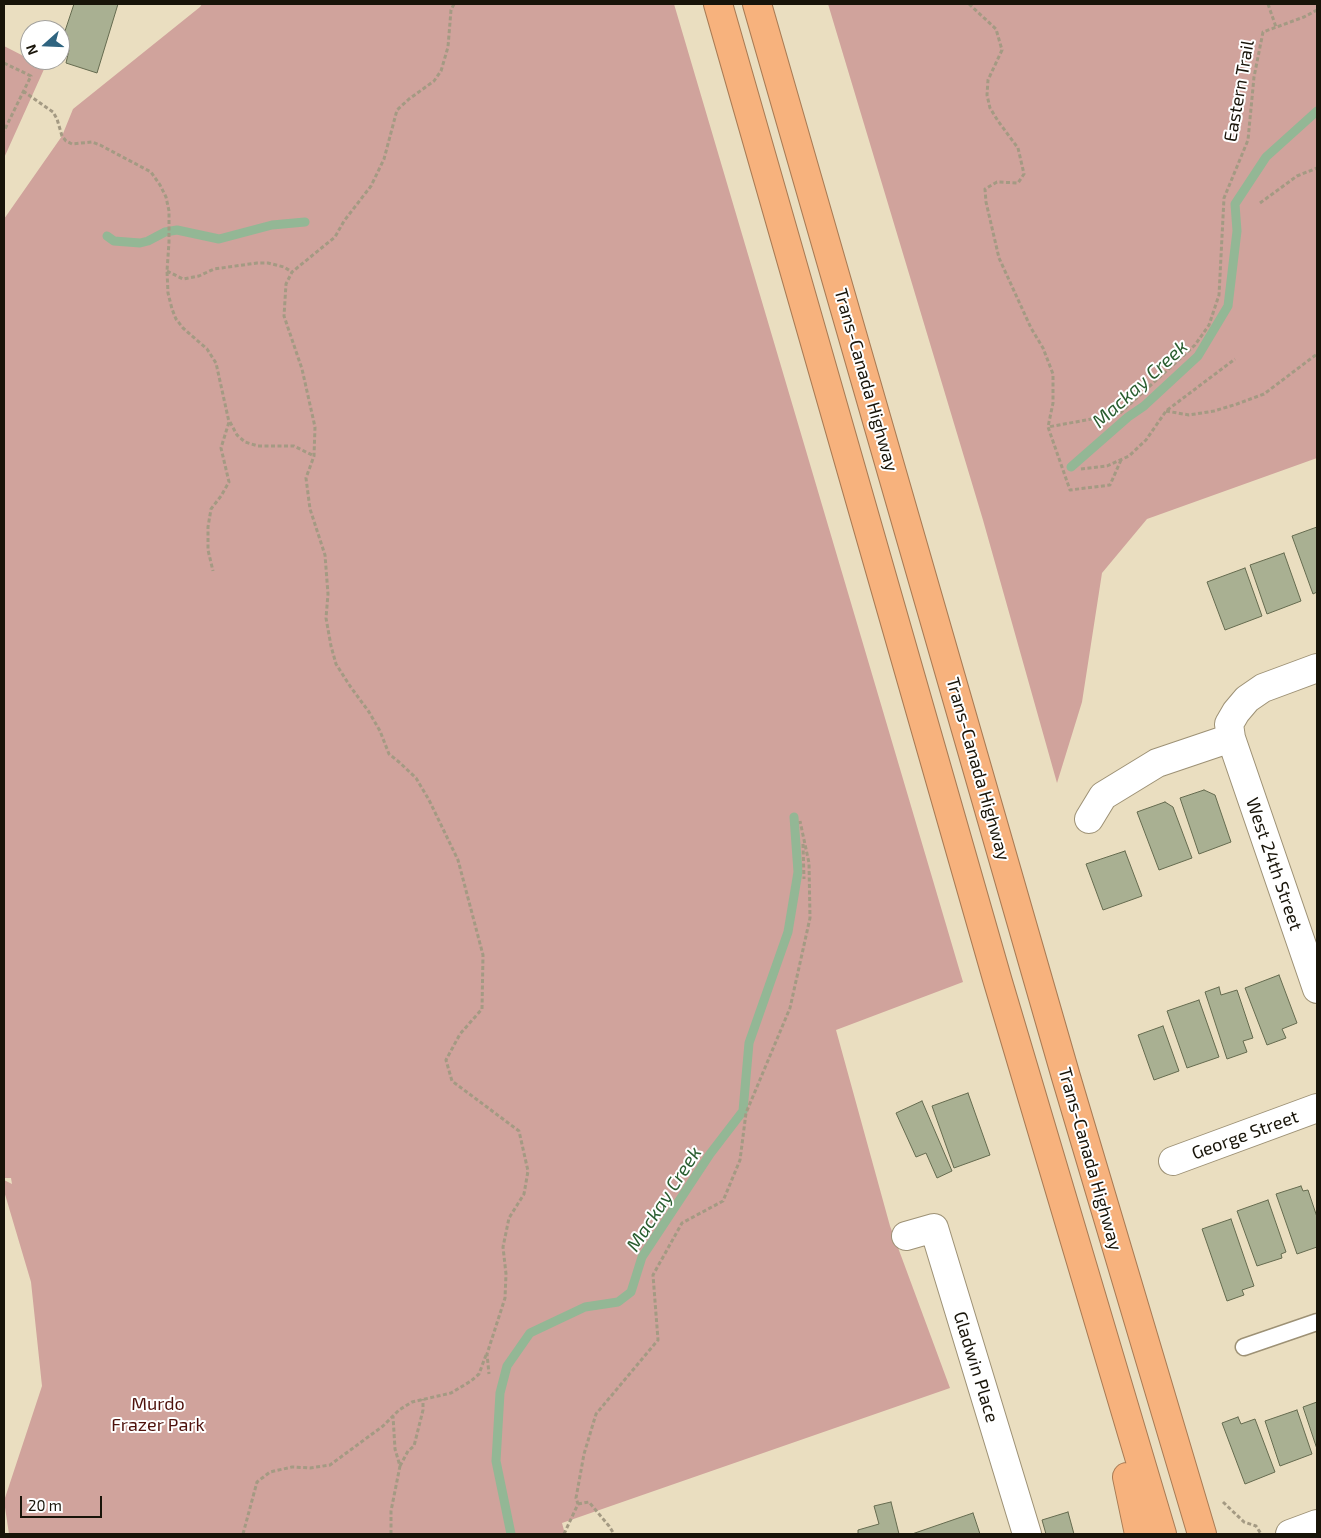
<!DOCTYPE html>
<style>
body{margin:0}
#map{position:relative;width:1321px;height:1538px;overflow:hidden;background:#eadec0;font-family:"Exo 2",sans-serif}
canvas{display:block}
.frame{position:absolute;inset:0;border:5px solid #181409;pointer-events:none}
.north{position:absolute;left:20px;top:20px;width:50px;height:50px;box-sizing:border-box;background:#fff;border:1px solid #a3a19d;border-radius:50%;rotate:250deg;font-size:14px;font-weight:700;line-height:20px;text-align:center;color:#181409}
.north::after{content:'';display:block;margin:auto;width:18px;height:22px;background:#2f6480;clip-path:polygon(50% 0,100% 100%,50% 72%,0 100%)}
.scale{position:absolute;left:20px;top:1496px;width:82px;height:22px;box-sizing:border-box;border:2px solid #181409;border-top:0;padding-left:6px;font-size:15px;line-height:18px;white-space:nowrap;color:#181409;-webkit-text-stroke:4px #fff;paint-order:stroke}
</style>
<div id="map">
<canvas width="1321" height="1538"></canvas>
<div class="frame"></div>
<div class="north">N</div>
<div class="scale">20 m</div>
</div>
<script>
const c = document.querySelector('canvas').getContext('2d');
c.lineJoin = 'round';
function fill(path, color) { c.fillStyle = color; c.fill(path, 'evenodd'); }
const poly = rows => new Path2D(rows.map(r => 'M' + r).join(''));
function stroke(path, color, width, dash) { c.strokeStyle = color; c.lineWidth = width; c.lineCap = dash ? 'butt' : 'round'; c.setLineDash(dash || []); c.stroke(path); }
function label(font, color, halo, rows, align = 'center') {
  c.font = font + ' "Exo 2",sans-serif'; c.lineWidth = 4; c.setLineDash([]); c.textBaseline = 'middle'; c.strokeStyle = halo; c.fillStyle = color; for (const [text, x, y, turn = 0] of rows) {
    c.save(); c.translate(x, y); c.rotate((+turn || 0) * Math.PI / 180); c.textAlign = isNaN(turn) ? turn : align; if (halo) c.strokeText(text, 0, 0); c.fillText(text, 0, 0); c.restore();
  }
}
const green = poly([
 [202,4,674,4,963,982,836,1030,890,1226,950,1388,562,1523,565,1534,9,1534,4,1501,42,1386,31,1282,4,1191,4,1180,12,1184,11,1178,4,1178,4,219,62,136,73,109,200,7],
 [828,4,1317,4,1317,458,1147,519,1102,573,1082,702,1057,783,983,520],
 [4,46,45,67,4,158]
]);
const stream = poly([
 [107,236,114,241,140,243,148,241,165,232,177,230,219,239,272,225,305,222],
 [1071,467,1128,417,1144,406,1198,356,1228,306,1237,231,1235,204,1266,157,1317,111],
 [511,1534,496,1461,500,1393,507,1366,530,1333,585,1307,618,1302,631,1292,642,1257,710,1154,743,1111,749,1043,788,932,798,872,794,817]
]);
const building = poly([
 [74,4,118,4,97,73,66,63,69,50,63,48,67,34,64,34,74,4],
 [1317,527,1317,592,1313,594,1292,536,1317,527],
 [1284,553,1301,601,1267,614,1250,565,1284,553],
 [1245,568,1262,616,1225,630,1207,582,1245,568],
 [1204,790,1215,795,1231,842,1199,854,1180,798,1204,790],
 [1165,802,1173,807,1192,858,1159,870,1137,812,1165,802],
 [1125,851,1142,896,1103,910,1086,864,1125,851],
 [1279,975,1297,1023,1282,1029,1286,1038,1267,1045,1245,988,1279,975],
 [1219,987,1221,995,1237,990,1253,1038,1243,1041,1247,1052,1227,1059,1205,992,1219,987],
 [1199,1000,1219,1057,1187,1068,1167,1011,1199,1000],
 [1163,1026,1179,1071,1154,1080,1138,1035,1163,1026],
 [968,1093,990,1155,954,1168,932,1106,968,1093],
 [922,1101,952,1171,937,1178,926,1153,916,1157,896,1113,922,1101],
 [1301,1186,1303,1191,1308,1190,1317,1217,1317,1247,1297,1254,1276,1194,1301,1186],
 [1268,1200,1286,1252,1281,1254,1282,1258,1257,1266,1237,1211,1268,1200],
 [1231,1219,1254,1286,1242,1290,1244,1295,1227,1301,1202,1229,1231,1219],
 [1317,1402,1317,1449,1303,1407,1317,1402],
 [1297,1410,1312,1454,1280,1466,1265,1421,1297,1410],
 [1238,1417,1241,1424,1255,1419,1275,1472,1245,1484,1222,1423,1238,1417],
 [891,1502,899,1534,858,1534,858,1530,879,1524,874,1506,891,1502],
 [1068,1512,1074,1534,1046,1534,1042,1520,1068,1512],
 [973,1513,980,1534,912,1534,973,1513]
]);
const path = poly([
 [454,4,451,10,448,47,441,71,434,81,409,99,397,110,384,159,371,186,344,221,335,237,292,272,286,284,284,316,302,369,315,427,314,456,306,478,310,509,325,555,328,594,326,618,331,646,336,664,350,686,369,712,380,731,389,754,399,762,416,778,429,800,458,860,483,955,482,1009,460,1034,446,1060,452,1081,519,1131,528,1171,524,1194,509,1218,503,1247,506,1274,505,1298,487,1354,489,1374],
 [969,4,996,29,1002,50,988,80,987,95,990,108,998,121,1018,148,1024,174,1018,183,997,182,985,189,986,202,999,258,1031,328,1043,348,1053,374,1053,403,1048,427],
 [1268,4,1276,27],
 [4,63,31,76,4,131],
 [23,91,53,112,57,119,62,136,66,141,72,144,92,142,100,145,151,172,160,185,166,197,169,211,169,242,167,271,168,293,172,309,176,319,183,328,207,349,216,363,229,422,221,448,229,482,221,496,211,509,208,527,208,550,213,571],
 [1260,203,1297,176,1317,168],
 [167,271,183,279,199,276,214,269,257,263,268,263,284,267,292,272],
 [1166,411,1189,415,1214,411,1237,404,1264,394,1317,354],
 [230,422,237,435,245,442,258,446,294,446,314,456],
 [1121,460,1110,485,1070,490,1048,427,1119,414,1195,345,1209,325,1219,295,1224,198,1248,140,1254,77,1263,32,1304,17,1317,10],
 [1081,469,1107,466,1129,456,1146,440,1166,411,1235,359],
 [803,844,804,879],
 [400,1466,408,1451,414,1446,423,1410,423,1399],
 [1223,1502,1244,1522,1256,1526,1261,1534],
 [578,1504,589,1502,609,1526,614,1534],
 [243,1534,257,1482,270,1472,292,1467,310,1468,330,1465,383,1426,399,1410,412,1402,451,1393,471,1381,479,1374,486,1355],
 [391,1534,391,1511,400,1466,395,1449,393,1416],
 [564,1534,578,1504,576,1498,584,1454,596,1414,658,1340,653,1275,682,1223,723,1201,740,1160,746,1113,790,1008,810,918,809,863,800,821]
]);
const service = poly([
 [1244,1347,1317,1322]
]);
const minor = poly([
 [1231,738,1317,989],
 [1089,819,1103,796,1157,763,1231,738,1229,724,1236,712,1247,699,1263,688,1317,668],
 [1173,1161,1317,1108],
 [906,1236,934,1228,1027,1534],
 [1290,1534,1317,1524]
]);
const motorway = poly([
 [718,4,998,982,1162,1534],
 [757,4,1066,1077,1202,1534],
 [1127,1477,1139,1534]
]);
const streetNames = [
 ["Eastern Trail",1239,91,-80],
 ["Trans-Canada Highway",866,380,74],
 ["Trans-Canada Highway",978,769,74],
 ["West 24th Street",1274,864,71],
 ["George Street",1245,1135,-20],
 ["Trans-Canada Highway",1090,1159,74],
 ["Gladwin Place",976,1367,73]
];
const parkNames = [
 ["Murdo",158,1404],
 ["Frazer Park",158,1425]
];
const waterNames = [
 ["Mackay Creek",1140,384,-42],
 ["Mackay Creek",664,1199,-57]
];
fill(green, '#d0a39c');
stroke(stream, '#93b795', 9);
fill(building, '#a9b092');
stroke(building, '#656b4f', 1);
stroke(service, '#9d9175', 19);
stroke(minor, '#9d9175', 30);
stroke(motorway, '#a97b54', 30);
stroke(path, '#a49a83', 3, [4, 2.5]);
stroke(service, '#fff', 16);
stroke(minor, '#fff', 28);
stroke(motorway, '#f7b27d', 28);
label('18px', '#181409', '#fff', streetNames);
label('18px', '#4e110b', '#fff', parkNames);
label('italic 19px', '#295d2f', '#fff', waterNames);
</script>
